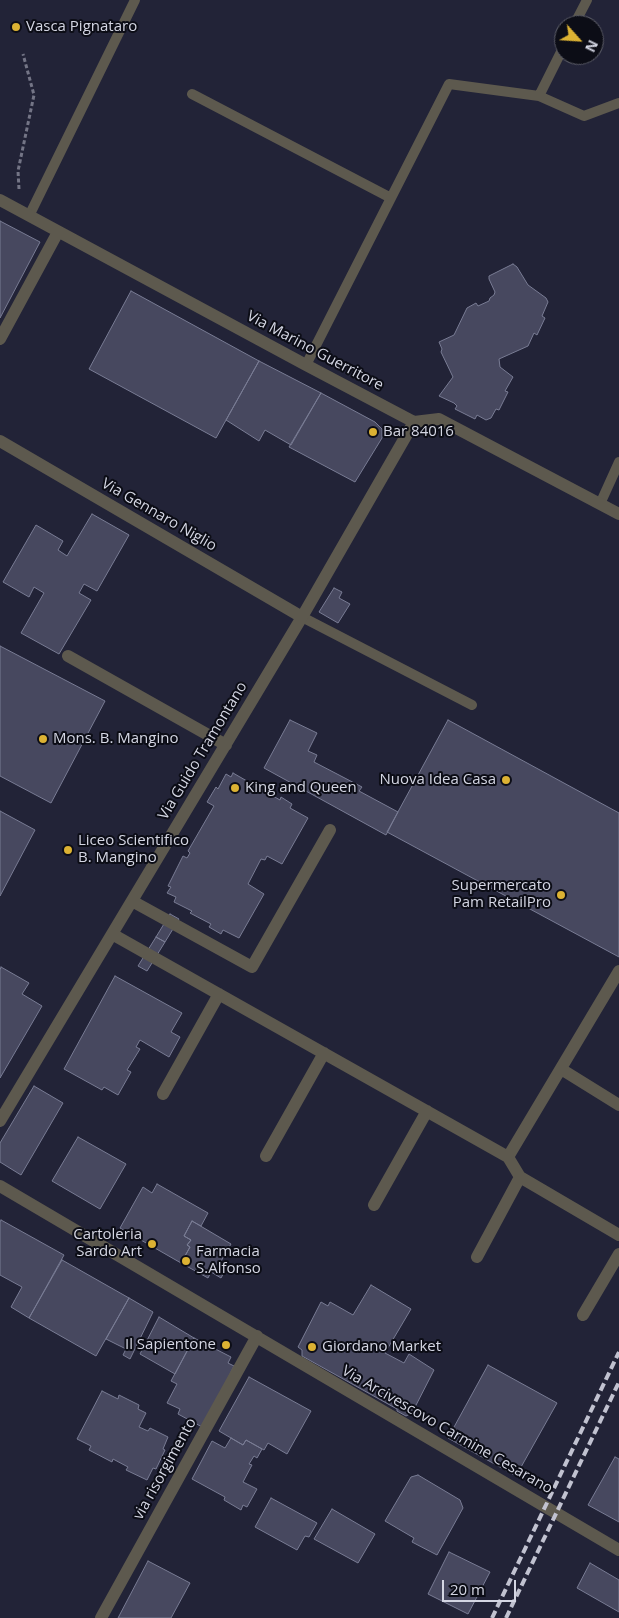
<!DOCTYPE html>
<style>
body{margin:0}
#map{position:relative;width:619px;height:1618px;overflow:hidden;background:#222337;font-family:"Open Sans",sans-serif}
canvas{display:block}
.north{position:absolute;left:554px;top:15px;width:50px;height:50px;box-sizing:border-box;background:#0c0d16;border:1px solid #5c5d68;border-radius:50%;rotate:116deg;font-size:14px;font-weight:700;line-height:20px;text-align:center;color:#d4d6e3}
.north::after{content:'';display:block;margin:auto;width:18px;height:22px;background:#dcb233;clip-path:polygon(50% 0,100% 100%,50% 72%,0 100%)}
.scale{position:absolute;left:442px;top:1580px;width:74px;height:22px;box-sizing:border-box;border:2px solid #d4d6e3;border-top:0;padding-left:6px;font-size:15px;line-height:18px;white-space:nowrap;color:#d4d6e3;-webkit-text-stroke:4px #0c0d16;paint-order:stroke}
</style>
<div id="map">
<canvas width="619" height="1618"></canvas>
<div class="north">N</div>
<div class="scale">20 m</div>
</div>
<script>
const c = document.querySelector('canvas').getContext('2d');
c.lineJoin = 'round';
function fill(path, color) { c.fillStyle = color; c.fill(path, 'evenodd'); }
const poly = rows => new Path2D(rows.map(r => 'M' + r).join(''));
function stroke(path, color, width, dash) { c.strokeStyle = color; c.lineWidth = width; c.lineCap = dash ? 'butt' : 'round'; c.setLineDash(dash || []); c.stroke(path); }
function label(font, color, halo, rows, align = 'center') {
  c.font = font + ' "Open Sans",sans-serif'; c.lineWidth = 4; c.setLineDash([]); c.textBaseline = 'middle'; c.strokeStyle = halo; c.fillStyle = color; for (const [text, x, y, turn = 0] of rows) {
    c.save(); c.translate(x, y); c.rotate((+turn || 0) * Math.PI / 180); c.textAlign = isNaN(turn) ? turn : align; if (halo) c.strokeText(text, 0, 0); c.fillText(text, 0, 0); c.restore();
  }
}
const building = poly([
 [0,221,40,242,0,318,0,221],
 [513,264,517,267,528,285,546,298,548,302,542,316,545,318,537,335,534,333,528,346,499,359,500,367,513,377,505,391,508,392,499,410,496,409,491,418,486,420,477,415,475,419,455,409,457,406,454,403,439,396,453,377,441,352,442,349,439,342,454,335,467,308,476,303,478,306,489,301,490,298,494,295,495,292,489,279,489,276,513,264],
 [131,291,259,361,216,438,89,369,131,291],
 [259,361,321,393,291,445,265,430,259,441,226,420,259,361],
 [321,393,375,422,382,429,382,438,355,482,289,447,321,393],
 [92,514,129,535,97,591,84,584,79,593,91,600,59,654,21,633,44,593,34,587,29,597,3,582,36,525,63,541,58,550,67,556,92,514],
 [334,588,342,592,339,598,350,604,338,623,319,612,334,588],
 [0,646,105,701,51,803,0,776,0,646],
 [290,720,317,733,308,751,317,755,314,762,362,787,359,791,398,812,386,835,264,768,290,720],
 [448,720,619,813,619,957,387,832,448,720],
 [233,773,280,800,281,797,292,804,290,808,308,818,282,864,267,856,265,860,261,859,248,884,264,894,239,938,223,930,221,934,209,927,211,924,190,913,192,911,174,902,176,897,167,893,171,887,168,886,183,856,187,858,190,853,188,851,214,806,207,802,216,787,218,789,226,774,231,777,233,773],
 [0,811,35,830,0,896,0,811],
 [170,914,179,919,165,942,156,937,170,914],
 [156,937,165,942,147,971,138,966,156,937],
 [1,967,29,983,22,994,42,1006,0,1078,0,970,1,967],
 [115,976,182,1013,171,1032,180,1037,169,1057,140,1040,136,1047,140,1049,127,1070,131,1072,118,1095,104,1087,102,1090,64,1069,115,976],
 [34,1086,63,1103,21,1175,0,1162,0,1143,34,1086],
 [78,1137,126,1164,100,1209,52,1181,78,1137],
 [157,1184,208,1213,201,1226,192,1221,184,1236,191,1240,187,1245,190,1247,181,1263,120,1228,143,1187,152,1193,157,1184],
 [1,1220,64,1255,29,1318,11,1307,22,1287,0,1275,0,1222,1,1220],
 [192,1221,231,1244,220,1263,227,1267,221,1278,211,1272,208,1278,181,1263,190,1247,187,1245,191,1240,184,1236,192,1221],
 [62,1260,129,1298,96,1356,29,1318,62,1260],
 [371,1285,411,1309,385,1353,404,1363,409,1354,434,1370,412,1413,406,1416,397,1411,397,1409,302,1356,302,1350,298,1347,321,1302,328,1306,330,1302,353,1315,371,1285],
 [129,1298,153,1312,130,1359,123,1355,126,1349,106,1339,129,1298],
 [159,1317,194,1338,175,1374,140,1354,159,1317],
 [194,1338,231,1357,228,1363,234,1366,204,1428,178,1414,180,1409,167,1403,177,1384,171,1381,194,1338],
 [488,1365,557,1403,516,1476,448,1438,488,1365],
 [249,1377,311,1411,287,1454,268,1443,264,1450,246,1440,243,1445,219,1431,249,1377],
 [102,1391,118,1399,119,1395,139,1405,138,1409,146,1413,139,1427,148,1431,150,1428,168,1437,163,1449,165,1450,156,1469,153,1468,147,1480,126,1470,128,1467,113,1459,112,1462,89,1450,91,1446,77,1439,102,1391],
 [231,1438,243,1445,246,1440,262,1449,257,1458,254,1456,249,1464,252,1465,243,1482,257,1489,247,1507,243,1505,241,1510,224,1500,225,1497,192,1479,212,1441,225,1448,231,1438],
 [615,1457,619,1459,619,1522,588,1505,615,1457],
 [418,1475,460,1500,463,1508,437,1555,412,1542,414,1538,385,1521,411,1477,418,1475],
 [271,1498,317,1523,309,1537,305,1536,297,1550,255,1527,271,1498],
 [332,1509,375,1534,358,1563,314,1539,332,1509],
 [449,1552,490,1572,468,1614,428,1594,449,1552],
 [148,1561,190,1583,171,1618,118,1618,148,1561],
 [590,1563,619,1580,619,1612,577,1588,590,1563]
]);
const path = poly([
 [19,189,18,171,34,95,23,54]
]);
const service = poly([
 [574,25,587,0],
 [192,94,391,198],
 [539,96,584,116,619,103],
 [29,216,135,0],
 [306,365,449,84,539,96,564,46],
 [600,504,619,462],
 [302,617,472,705]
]);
const minor = poly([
 [0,200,306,365,414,422,439,419,619,514],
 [0,339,58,232],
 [0,441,302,617],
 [68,656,226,745],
 [132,901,252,967,330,830],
 [112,934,508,1157,619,971],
 [561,1069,619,1105],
 [163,1094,219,994],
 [0,1121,302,617,414,422],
 [266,1156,324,1053],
 [520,1177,619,1235],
 [0,1186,619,1550],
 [374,1205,427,1111],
 [477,1257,520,1177,508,1157],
 [583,1315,619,1254],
 [101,1618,257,1336]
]);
const rail = poly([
 [492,1618,619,1352],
 [506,1618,619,1382]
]);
const markers = [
 [16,27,5,"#dcb233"],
 [373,432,5,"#dcb233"],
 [43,739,5,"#dcb233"],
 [506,780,5,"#dcb233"],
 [235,788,5,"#dcb233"],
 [68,850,5,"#dcb233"],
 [561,895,5,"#dcb233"],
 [152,1244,5,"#dcb233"],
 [186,1261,5,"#dcb233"],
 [226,1345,5,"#dcb233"],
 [312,1347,5,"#dcb233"]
];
const poiNames = [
 ["Vasca Pignataro",26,27],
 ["Bar 84016",383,432],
 ["Mons. B. Mangino",53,739],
 ["Nuova Idea Casa",496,780,"right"],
 ["King and Queen",245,788],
 ["Liceo Scientifico",78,841],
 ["B. Mangino",78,858],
 ["Supermercato",551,886,"right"],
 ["Pam RetailPro",551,903,"right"],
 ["Cartoleria",142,1235,"right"],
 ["Sardo Art",142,1252,"right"],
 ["Farmacia",196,1252],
 ["S.Alfonso",196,1269],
 ["Il Sapientone",216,1345,"right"],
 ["Giordano Market",322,1347]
];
const streetNames = [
 ["Via Marino Guerritore",315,351,28],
 ["Via Gennaro Niglio",159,515,30],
 ["Via Guido Tramontano",203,751,-59],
 ["Via Arcivescovo Carmine Cesarano",447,1430,30],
 ["via risorgimento",165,1469,-61]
];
fill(building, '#47485f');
stroke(building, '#797c94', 1);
stroke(path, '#747586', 3, [4, 2.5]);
stroke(service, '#5d594e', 10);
stroke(minor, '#5d594e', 12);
stroke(rail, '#c1c2d0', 4, [8, 4]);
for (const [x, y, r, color] of markers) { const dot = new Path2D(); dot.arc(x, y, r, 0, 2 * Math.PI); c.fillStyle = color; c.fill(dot); stroke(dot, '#0c0d16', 2); }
label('15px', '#d4d6e3', '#0c0d16', poiNames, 'left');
label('15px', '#d4d6e3', '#0c0d16', streetNames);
</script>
